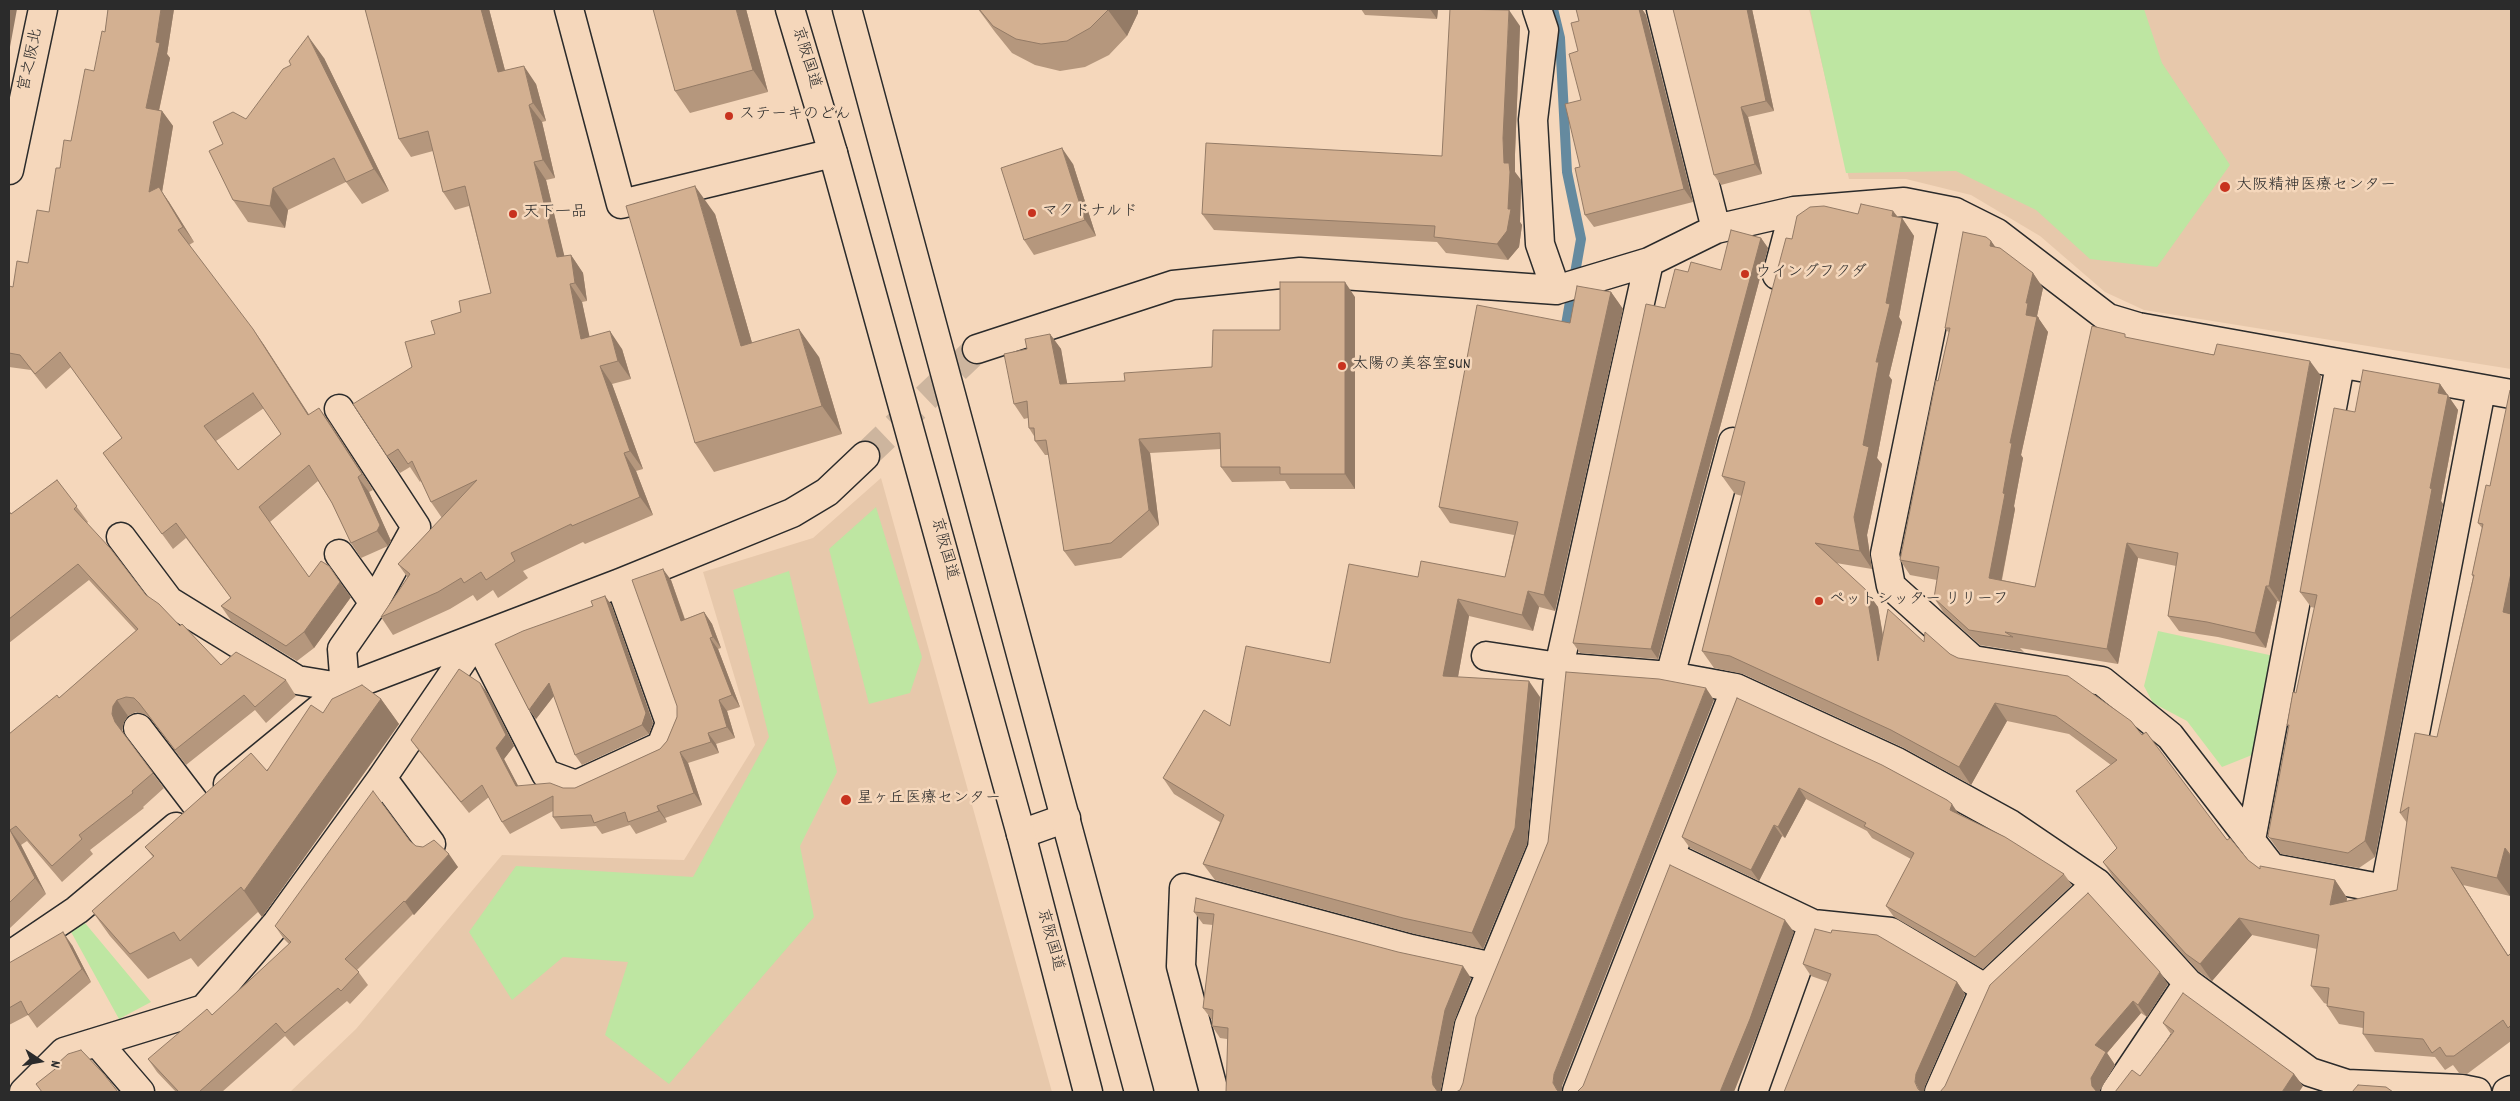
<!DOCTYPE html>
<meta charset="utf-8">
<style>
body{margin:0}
#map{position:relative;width:2520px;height:1101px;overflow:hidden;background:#f5d7bb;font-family:Dekko,sans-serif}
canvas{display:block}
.frame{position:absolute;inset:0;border:10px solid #2b2b2b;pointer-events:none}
.north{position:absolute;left:15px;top:1036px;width:50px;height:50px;-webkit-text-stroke:4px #f5d7bb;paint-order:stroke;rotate:102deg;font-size:14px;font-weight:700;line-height:20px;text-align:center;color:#2b2b2b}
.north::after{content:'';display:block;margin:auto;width:18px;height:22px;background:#2b2b2b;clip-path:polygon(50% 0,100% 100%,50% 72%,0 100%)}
</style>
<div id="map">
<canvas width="2520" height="1101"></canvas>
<div class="frame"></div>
<div class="north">N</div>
</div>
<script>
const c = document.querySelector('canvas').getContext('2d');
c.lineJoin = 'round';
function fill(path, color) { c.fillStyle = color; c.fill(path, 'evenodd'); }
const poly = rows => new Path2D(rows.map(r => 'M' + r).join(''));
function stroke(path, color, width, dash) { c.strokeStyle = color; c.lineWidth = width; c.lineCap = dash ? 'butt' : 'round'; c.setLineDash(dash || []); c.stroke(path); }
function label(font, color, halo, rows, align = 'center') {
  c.font = font + ' Dekko,"Klee One",sans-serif'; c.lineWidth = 5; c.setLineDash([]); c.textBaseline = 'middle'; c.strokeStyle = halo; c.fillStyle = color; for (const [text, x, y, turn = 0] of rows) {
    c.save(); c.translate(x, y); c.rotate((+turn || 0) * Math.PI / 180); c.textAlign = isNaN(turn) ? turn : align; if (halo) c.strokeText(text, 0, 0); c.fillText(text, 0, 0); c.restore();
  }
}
const built = poly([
 [1809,9,2511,9,2511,369,2144,310,2105,292,2040,236,1971,195,1906,179,1849,179],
 [881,478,1052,1092,290,1092,356,1029,502,855,684,860,755,745,703,572,813,538]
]);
const green = poly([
 [1810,9,2144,9,2162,63,2230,165,2157,267,2090,259,2036,210,1956,171,1846,173],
 [876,507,922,657,910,693,869,704,829,549],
 [789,571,837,772,800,846,814,917,669,1084,605,1035,628,962,563,957,512,1000,469,932,516,866,693,877,769,737,733,590],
 [2158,631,2274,656,2252,755,2222,767,2187,721,2153,703,2144,686],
 [85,923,151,1002,119,1019,70,930]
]);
const stream = poly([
 [1553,9,1560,38,1567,172,1581,239,1564,336]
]);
const streetTunnel = poly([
 [865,456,977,349]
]);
const street = poly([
 [569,9,621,204,833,153],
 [1537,9,1544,30,1533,120,1540,244,1556,290],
 [1661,9,1716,229],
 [1955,212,1885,554,1891,586,1973,660,2102,681,2170,736,2272,868,2385,889,2481,390],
 [1777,275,1794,211],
 [977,349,1173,285,1300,272,1556,290,1649,262,1716,229,1794,211,1904,202,1955,212,1997,233,2108,318,2138,327,2511,394],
 [121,537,169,601,297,680,345,688,342,649,374,603,416,527,339,409],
 [339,554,374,603],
 [1486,656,1559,667,1670,676,1736,688,1897,762,2010,824,2097,883,2188,983,2310,1072,2347,1084,2462,1089,2477,1092],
 [1670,676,1733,442],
 [138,728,199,808],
 [382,778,431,844],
 [228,784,345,688,620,583,792,513,827,492,865,456],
 [1021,834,1066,818],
 [2251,840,2340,365],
 [1670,856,1813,924,1891,932,1985,988],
 [9,956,77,910,176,827],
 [97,1042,140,1092],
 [24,1092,64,1052,204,1009,277,923,382,778,477,639,546,774,576,785,661,746,670,723,620,583],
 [1214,1092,1181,966,1184,888,1411,949,1493,967],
 [1456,1092,1469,1025,1542,848,1559,667,1649,262],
 [1577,1092,1736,688],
 [1753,1092,1813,924],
 [1939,1092,1985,988,2097,883],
 [2115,1092,2188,983],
 [2507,1092,2511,1090]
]);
const secondary = poly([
 [9,170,43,9]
]);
const highway = poly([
 [790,9,833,153,1021,834,1088,1092],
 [847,9,1139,1092]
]);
const wall = poly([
 [108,9,174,9,167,54,170,58,159,111,162,111,173,126,162,192,169,202,194,242,189,245,264,345,309,415,319,408,330,423,373,490,369,492,391,541,388,546,361,558,351,543,332,503,318,481,270,522,309,577,351,597,314,648,297,661,232,622,221,606,231,598,186,538,173,549,103,453,122,438,71,367,46,389,31,370,9,367,9,288,13,287,28,263,49,212,60,168,71,141,94,71,105,32],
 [264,408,281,434,238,470,216,441],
 [365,9,489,9,505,70,536,84,546,121,542,122,555,178,546,180,564,256,571,255,583,273,587,301,582,302,589,337,622,349,631,379,612,384,643,469,636,471,653,515,585,544,583,542,523,571,528,578,498,598,493,590,477,601,473,595,450,609,393,635,381,617,408,578,398,564,442,518,431,502,421,481,420,482,410,467,400,473,387,456,412,367,435,334,461,312,491,293,469,206,455,210,443,192,433,151,411,157,399,139],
 [746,9,768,92,690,113,675,91],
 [978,9,1138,9,1138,13,1127,36,1109,55,1085,67,1060,71,1035,65,1012,53,995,32],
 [1361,9,1438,9,1437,19,1365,15],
 [1639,9,1642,9,1646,15,1693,202,1594,227,1585,215,1580,167,1581,100,1578,51,1579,21],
 [1673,9,1752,9,1774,111,1748,117,1762,174,1721,185,1714,175],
 [1520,26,1515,154,1515,172,1521,180,1521,188,1520,222,1522,225,1519,247,1508,260,1446,253,1437,242,1214,230,1202,214,1442,156],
 [324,58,389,191,362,204,346,182,288,210,285,228,248,222,233,200,223,144,246,119],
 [1073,164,1096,236,1034,255,1024,240],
 [1893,211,1898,217,1902,218,1914,236,1899,317,1902,322,1889,376,1892,380,1877,458,1882,464,1867,535,1872,569,1836,563,1878,607,1883,635,1924,642,1958,658,2142,735,2227,840,2248,860,2260,869,2335,880,2347,898,2347,901,2397,890,2407,823,2400,813,2437,737,2473,577,2472,575,2482,528,2478,523,2490,486,2511,390,2511,889,2510,896,2463,885,2508,955,2511,953,2511,1041,2467,1074,2459,1073,2453,1065,2445,1070,2435,1057,2375,1052,2363,1034,2363,1028,2339,1024,2327,1006,2327,1004,2324,1003,2311,986,2317,949,2252,935,2212,981,2198,971,2115,880,2103,862,2117,848,2111,765,2069,734,2007,721,1971,785,1904,748,1743,674,1714,668,1702,651,1742,496,1735,494,1722,476,1792,239,1858,214],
 [715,214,752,343,819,357,842,434,714,472,695,443],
 [1761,238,1768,248,1658,659,1580,653,1573,643,1665,308,1688,272,1721,270],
 [1991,241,1995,247,2033,273,2043,288,2037,316,2039,318,2039,319,2048,332,2021,455,2023,458,2014,506,2015,509,2002,580,2035,587,2128,338,2321,376,2280,602,2277,601,2266,648,2218,637,2179,631,2168,616,2176,566,2138,558,2118,664,2020,648,2024,652,1980,645,1944,613,1934,598,1937,580,1910,575,1900,560,1949,333,1945,328],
 [1611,292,1623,309,1555,611,1539,607,1533,631,1469,616,1458,677,1540,697,1527,844,1483,949,1415,934,1215,880,1203,864,1220,822,1174,794,1163,778,1230,726,1330,663,1418,577,1505,577,1514,535,1450,523,1439,507,1570,323],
 [1355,297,1355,489,1290,489,1285,481,1232,482,1221,467,1221,449,1150,453,1159,525,1121,558,1075,566,1064,551,1049,455,1045,455,1035,441,1034,436,1029,428,1028,418,1024,419,1014,404,1027,349,1050,334,1061,349,1067,384,1125,381,1212,367,1280,330],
 [2440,384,2458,410,2441,501,2443,504,2375,857,2359,868,2281,854,2268,836,2289,727,2287,725,2296,693,2315,608,2311,607,2300,592,2355,412],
 [57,480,88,522,87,523,146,595,180,626,221,665,286,680,296,696,266,723,255,710,186,765,150,718,144,714,136,712,128,716,124,722,122,730,124,735,164,788,143,807,144,808,90,850,93,854,62,882,27,841,21,845,46,894,9,929,9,734,59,698,136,631,89,580,9,643,9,511,11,514],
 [671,580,685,619,704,612,712,624,721,648,718,649,740,707,727,711,735,738,716,744,719,753,688,763,702,805,665,818,667,822,636,834,630,825,602,834,596,826,561,829,553,817,553,811,510,834,502,822,489,797,469,813,419,751,411,740,480,683,488,694,514,746,504,759,518,786,563,788,575,788,660,749,667,741,677,717,677,706],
 [605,596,612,606,653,723,649,734,582,765,575,755,554,696,536,719,529,710,593,606],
 [1737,698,1960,815,2064,874,2072,885,1983,969,1894,917,1886,906,1911,859,1872,838,1867,831,1806,799,1785,838,1782,836,1759,881,1690,848,1682,837],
 [381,699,399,724,262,917,258,912,198,967,191,958,148,979,110,936,92,911,153,857,145,847,267,771,323,713],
 [410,841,416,846,458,867,414,915,413,914,357,970,368,985,350,1004,347,1001,294,1046,285,1036,222,1092,176,1092,157,1072,148,1059,212,1015,289,944,284,939,275,926],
 [1196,898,1471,978,1454,1022,1441,1089,1441,1092,1227,1092,1227,1039,1220,1038,1212,1026,1212,1020,1203,1008,1213,925,1203,924,1194,912],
 [72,945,91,982,37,1028,28,1015,9,1025,9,963],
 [1803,964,1957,982,1965,994,1925,1086,1828,982,1811,976],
 [2168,984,2147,1017,2141,1013,2107,1053,2115,1065,2100,1090,2100,1092,1940,1092],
 [2163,1023,2294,1074,2303,1086,2140,1076,2171,1034]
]);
const shadedWall = poly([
 [9,9,17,9,10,47,9,45],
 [161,9,174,9,167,54,170,58,156,124,146,108],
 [481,9,489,9,510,90,498,72],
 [736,9,746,9,768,92,753,70],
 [1109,9,1138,9,1138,13,1127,36,1108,10],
 [1430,9,1438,9,1437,19],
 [1639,9,1642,9,1646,15,1693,202,1684,189],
 [1747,9,1752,9,1774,111,1766,101],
 [1509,10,1520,26,1515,154,1515,172,1521,180,1521,188,1520,222,1522,225,1519,247,1508,260,1497,244,1508,209,1504,163,1503,138],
 [308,36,324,58,389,191,374,169],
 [524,66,536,84,546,121,533,103],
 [529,105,542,122,555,178,543,160],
 [1741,107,1748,117,1762,174,1755,164],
 [162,111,173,126,162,192,169,202,194,242,183,227,149,192],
 [1062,148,1073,164,1096,236,1085,220],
 [534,162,546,180,569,275,557,257],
 [695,186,715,214,761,374,741,346],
 [273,188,288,210,285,228,270,206],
 [1893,211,1901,222,1902,218,1914,236,1899,317,1902,322,1889,376,1892,380,1877,458,1882,464,1867,535,1872,569,1860,551,1854,517,1863,445,1886,303,1892,216],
 [1761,238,1768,248,1658,659,1651,649],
 [1991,241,2002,256,1990,246],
 [571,255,583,273,587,301,575,283],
 [2033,273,2043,288,2037,316,2039,318,2039,319,2048,332,2021,455,2023,458,2014,506,2015,509,1999,593,1989,578,2010,443,2026,315,2026,303],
 [1345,282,1355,297,1355,489,1345,474],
 [570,284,582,302,594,357,581,339],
 [1611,292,1623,309,1555,611,1544,595],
 [253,329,264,345,319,430,308,415],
 [799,329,819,357,842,434,822,406],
 [610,331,622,349,631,379,618,361],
 [1050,334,1061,349,1070,399,1060,384],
 [2310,361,2321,376,2280,602,2269,586],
 [600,366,612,384,643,469,630,451],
 [2440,384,2458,410,2441,501,2443,504,2375,857,2365,841,2430,488,2438,393],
 [319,408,330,423,373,490,362,474],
 [1139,439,1150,453,1159,525,1149,510],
 [624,453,636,471,653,515,640,497],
 [358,477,369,492,391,541,388,546,377,531],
 [2127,543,2138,558,2118,664,2107,649],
 [663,569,671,580,689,632,681,621],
 [2511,573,2511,624,2503,612],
 [340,582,351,597,314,648,304,632],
 [2266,586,2277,601,2266,648,2255,633],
 [1866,590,1878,607,1890,679,1878,661],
 [1528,591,1539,607,1533,631,1522,615],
 [605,596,612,606,653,723,649,734,642,725],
 [1458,599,1469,616,1455,693,1443,676],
 [704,612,712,624,721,648,713,637],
 [710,638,718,649,740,707,732,695],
 [1529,681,1540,697,1527,844,1483,949,1472,933],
 [480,683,488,694,514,746,504,759,524,797,516,786,496,748],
 [549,683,556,693,536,719,529,710],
 [1706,688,1714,700,1562,1086,1562,1092,1558,1092,1553,1083,1554,1074],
 [381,699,399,724,262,917,244,891],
 [117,700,128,716,124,722,122,730,125,737,115,722,112,714,113,706],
 [719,700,727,711,735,738,727,727],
 [1995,703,2007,721,1971,785,1959,767],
 [708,733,716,744,719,753,711,742],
 [680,752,688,763,702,805,694,793],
 [1799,788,1806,799,1785,838,1778,827],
 [1952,804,1960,816,1950,810],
 [657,806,665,818,667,822,659,811],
 [1774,825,1782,836,1759,881,1751,870],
 [10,830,21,845,46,894,35,878],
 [2505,848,2511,857,2511,889,2510,896,2497,878],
 [449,854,458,867,414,915,405,902],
 [2451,867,2463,885,2511,961],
 [2335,880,2347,898,2342,922,2330,905],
 [2239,918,2252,935,2212,981,2200,964],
 [1785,920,1794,932,1758,1032,1734,1092,1720,1092],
 [63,932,72,945,91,982,82,969],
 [1463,966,1471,978,1454,1022,1441,1089,1441,1092,1438,1092,1433,1085,1432,1077,1445,1010],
 [2160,972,2168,984,2147,1017,2138,1005],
 [1957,982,1965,994,1925,1086,1924,1092,1920,1092,1915,1082,1916,1074],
 [2133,1001,2141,1013,2107,1053,2115,1065,2100,1090,2100,1092,2096,1092,2092,1086,2091,1078,2095,1045],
 [2294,1074,2303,1086,2299,1092,2282,1092]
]);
const building = poly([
 [108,9,161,9,156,42,160,43,146,108,162,111,149,192,159,187,183,227,178,230,253,329,308,415,319,408,362,474,358,477,380,525,377,531,351,543,332,503,309,465,259,507,309,577,321,561,329,566,340,582,304,632,286,646,221,606,231,598,176,523,162,534,103,453,122,438,60,352,35,374,20,355,9,353,9,286,13,287,17,261,28,263,37,210,49,212,56,168,60,168,64,140,71,141,85,69,94,71,102,31,105,32,108,9],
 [253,393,281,434,238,470,204,426,253,393],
 [365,9,481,9,498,72,524,66,533,103,529,105,543,160,534,162,557,257,571,255,575,283,570,284,581,339,610,331,618,361,600,366,630,451,624,453,640,497,572,526,571,524,511,553,515,561,486,580,481,572,464,583,461,578,438,592,381,617,410,574,398,564,477,480,431,502,412,461,408,464,398,449,387,456,353,404,412,367,405,342,435,334,431,321,461,312,459,301,491,293,465,186,443,192,428,131,399,139,365,9],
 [653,9,736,9,753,70,675,91,653,9],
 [979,9,1109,9,1090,28,1067,41,1041,44,1016,39,993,26,979,9],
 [1450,9,1509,10,1503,138,1504,163,1509,163,1510,172,1508,209,1511,209,1507,231,1497,244,1434,237,1435,226,1202,214,1206,143,1442,156,1450,9],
 [1576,9,1639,9,1684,189,1585,215,1575,168,1580,167,1565,104,1581,100,1569,54,1578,51,1571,23,1579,21,1576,9],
 [1673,9,1747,9,1766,101,1741,107,1755,164,1714,175,1673,9],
 [308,36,374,169,346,182,334,158,273,188,270,206,233,200,209,151,223,144,213,122,233,112,246,119,283,69,291,65,289,61,308,36],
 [1062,148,1085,220,1024,240,1001,168,1062,148],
 [695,186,741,346,799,329,822,406,695,443,626,206,695,186],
 [1861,204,1893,211,1892,216,1902,218,1886,303,1890,304,1876,362,1879,362,1863,445,1869,447,1854,517,1860,551,1815,543,1866,590,1878,661,1888,609,1924,642,1925,632,1950,654,1958,658,2068,676,2131,721,2142,735,2146,732,2227,840,2230,838,2248,860,2260,869,2260,866,2335,880,2330,905,2397,890,2409,807,2400,813,2415,733,2437,737,2474,575,2472,575,2483,524,2478,523,2486,485,2490,486,2510,390,2511,390,2511,573,2503,612,2511,614,2511,856,2505,848,2497,878,2451,867,2508,956,2511,953,2511,1025,2508,1028,2503,1020,2454,1056,2446,1056,2440,1047,2432,1053,2423,1039,2363,1034,2364,1012,2327,1006,2329,988,2311,986,2319,935,2239,918,2200,964,2186,954,2103,862,2117,848,2076,791,2117,760,2056,716,1995,703,1959,767,1891,730,1730,656,1702,651,1745,482,1722,476,1786,238,1792,239,1797,216,1810,207,1824,206,1858,214,1861,204],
 [1731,230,1761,238,1651,649,1573,643,1646,304,1665,308,1675,269,1688,272,1691,262,1721,270,1731,230],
 [1963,232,1986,237,1991,241,1990,246,2000,248,2033,273,2026,303,2028,303,2026,315,2037,317,2010,443,2012,443,2003,493,2005,494,1989,578,2035,587,2092,326,2125,334,2125,337,2214,355,2217,344,2310,361,2269,586,2266,586,2255,633,2207,622,2168,616,2178,553,2127,543,2107,649,2005,632,2013,637,1969,630,1934,598,1939,567,1900,560,1936,380,1938,381,1950,328,1945,328,1963,232],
 [1280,282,1345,282,1345,474,1280,474,1280,467,1221,467,1220,433,1139,439,1149,510,1111,543,1064,551,1046,440,1035,441,1034,428,1029,428,1027,401,1014,404,1004,354,1027,349,1025,339,1050,334,1060,384,1125,381,1124,373,1212,367,1213,330,1280,330,1280,282],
 [1577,286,1611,292,1544,595,1528,591,1522,615,1458,599,1443,676,1529,681,1515,828,1472,933,1403,918,1203,864,1224,815,1163,778,1204,710,1230,726,1246,646,1330,663,1349,564,1418,577,1421,561,1505,577,1518,522,1439,507,1477,305,1570,323,1577,286],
 [2363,370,2440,384,2438,393,2448,395,2430,488,2432,489,2365,841,2348,853,2270,838,2268,836,2289,725,2287,725,2293,692,2296,693,2317,595,2300,592,2334,408,2355,412,2363,370],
 [57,480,77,506,74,509,110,548,146,595,159,604,180,626,182,624,221,665,236,652,286,680,255,707,244,695,175,750,139,703,134,698,126,697,117,700,113,706,112,714,115,722,153,773,132,791,133,793,79,835,82,839,52,866,16,826,10,830,35,878,9,903,9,734,57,695,59,698,138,629,78,564,9,619,9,511,11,514,57,480],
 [663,569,681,621,704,612,713,637,710,638,732,695,719,700,727,727,708,733,711,742,680,752,694,793,657,806,659,811,628,822,625,812,594,823,591,815,553,817,553,796,502,822,482,785,461,802,411,740,459,669,480,683,506,735,496,748,516,786,550,783,563,788,575,788,660,749,667,741,677,717,677,706,632,580,663,569],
 [605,596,646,713,642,725,575,755,549,683,529,710,495,644,523,631,593,606,591,601,605,596],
 [1566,672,1659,679,1706,688,1554,1074,1553,1083,1557,1090,1560,1092,1456,1092,1460,1090,1463,1083,1476,1017,1548,842,1566,672],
 [362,685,381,699,244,891,241,887,180,941,174,932,130,954,92,911,154,856,145,847,251,753,267,771,311,705,323,713,332,699,362,685],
 [1737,698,1882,765,1947,800,1952,804,1950,810,2005,837,2064,874,1975,957,1886,906,1914,853,1864,826,1866,823,1799,788,1778,827,1774,825,1751,870,1682,837,1737,698],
 [373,791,410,841,416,846,423,847,434,840,449,854,405,902,404,901,345,959,359,972,341,991,338,988,285,1033,276,1023,199,1092,179,1092,148,1059,207,1009,212,1015,291,942,275,926,373,791],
 [1670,865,1785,920,1750,1019,1720,1092,1577,1092,1583,1086,1670,865],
 [2088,893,2160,972,2138,1005,2133,1001,2095,1045,2106,1052,2091,1078,2092,1086,2097,1092,1940,1092,1945,1086,1990,985,2088,893],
 [1196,898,1398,952,1463,966,1445,1010,1432,1077,1433,1085,1438,1092,1226,1092,1228,1028,1212,1026,1213,1010,1203,1008,1214,914,1194,912,1196,898],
 [1815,929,1831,933,1832,930,1877,935,1957,982,1916,1074,1915,1082,1918,1089,1922,1092,1784,1092,1831,974,1803,964,1815,929],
 [63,932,82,969,28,1015,21,1001,9,1008,9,963,63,932],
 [2183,993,2294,1074,2282,1092,2115,1092,2132,1070,2140,1076,2174,1031,2163,1023,2183,993],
 [81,1050,103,1073,118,1092,42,1092,36,1084,59,1066,57,1064,68,1054,81,1050],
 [2358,1085,2386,1087,2393,1092,2352,1092,2358,1085]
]);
const markers = [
 [729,116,5,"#c8321e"],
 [2225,187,6,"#c8321e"],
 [1032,213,5,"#c8321e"],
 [513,214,5,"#c8321e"],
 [1745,274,5,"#c8321e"],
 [1342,366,5,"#c8321e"],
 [1819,601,5,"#c8321e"],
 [846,800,6,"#c8321e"]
];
const streetNames = [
 ["京阪国道",805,58,73],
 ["宮之阪北",32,60,-78],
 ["京阪国道",943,549,75],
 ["京阪国道",1049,940,75]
];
const poiNames = [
 ["ステーキのどん",739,116],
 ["大阪精神医療センター",2236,187],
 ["マクドナルド",1042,213],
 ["天下一品",523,214],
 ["ウイングフクダ",1755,274],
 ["太陽の美容室SUN",1352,366],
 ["ペットシッター リリーフ",1829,601],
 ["星ヶ丘医療センター",857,800]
];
fill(built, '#e7c8ab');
fill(green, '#bee6a2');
stroke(stream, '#658a9f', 10);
stroke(streetTunnel, '#cdb59e', 28, [28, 14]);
stroke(street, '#2b2b2b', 31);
stroke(secondary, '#2b2b2b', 31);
stroke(highway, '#2b2b2b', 31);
stroke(street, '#f5d7bb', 28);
stroke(secondary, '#f5d7bb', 28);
stroke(highway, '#f5d7bb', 28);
fill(wall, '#b5977d');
fill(shadedWall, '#947b66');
fill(building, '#d3b091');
stroke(building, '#947b66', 1);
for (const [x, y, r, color] of markers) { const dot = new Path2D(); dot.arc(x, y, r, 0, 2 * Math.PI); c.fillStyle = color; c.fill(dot); stroke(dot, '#f5d7bb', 2); }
label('16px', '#2b2b2b', '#f5d7bb', streetNames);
label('16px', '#2b2b2b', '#f5d7bb', poiNames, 'left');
</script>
